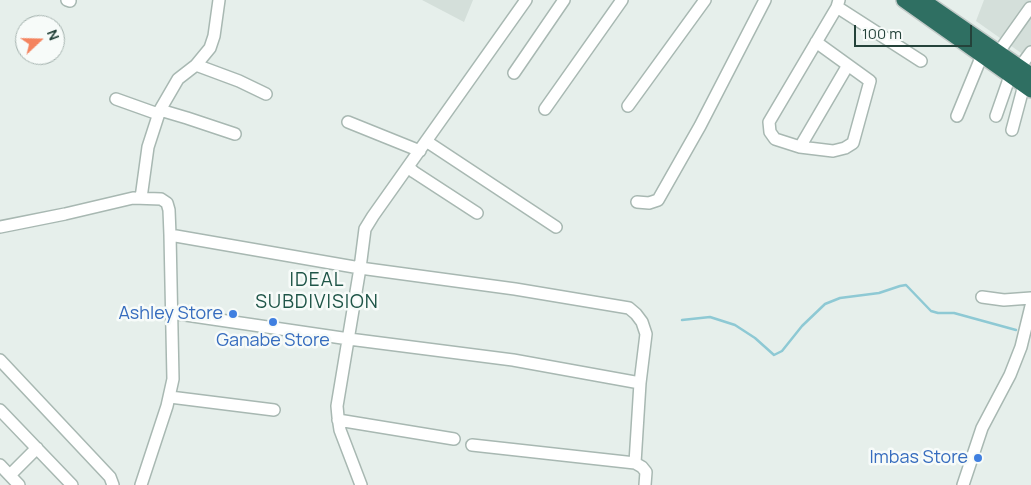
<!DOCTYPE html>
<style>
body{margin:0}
#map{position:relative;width:1031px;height:485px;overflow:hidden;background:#e6efeb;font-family:Manrope,sans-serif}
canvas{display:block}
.north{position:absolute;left:15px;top:15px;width:50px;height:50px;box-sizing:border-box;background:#f7fbf9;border:1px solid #a3b1ad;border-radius:50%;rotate:69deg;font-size:14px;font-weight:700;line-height:20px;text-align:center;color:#24423a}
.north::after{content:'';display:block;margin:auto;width:18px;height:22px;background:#f4845f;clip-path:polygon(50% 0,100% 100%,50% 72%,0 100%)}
.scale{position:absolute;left:854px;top:25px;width:118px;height:22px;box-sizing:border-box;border:2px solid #24423a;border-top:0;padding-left:6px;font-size:15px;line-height:18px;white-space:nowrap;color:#24423a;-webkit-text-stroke:4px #f7fbf9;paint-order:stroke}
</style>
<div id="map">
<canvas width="1031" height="485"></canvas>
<div class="north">N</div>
<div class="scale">100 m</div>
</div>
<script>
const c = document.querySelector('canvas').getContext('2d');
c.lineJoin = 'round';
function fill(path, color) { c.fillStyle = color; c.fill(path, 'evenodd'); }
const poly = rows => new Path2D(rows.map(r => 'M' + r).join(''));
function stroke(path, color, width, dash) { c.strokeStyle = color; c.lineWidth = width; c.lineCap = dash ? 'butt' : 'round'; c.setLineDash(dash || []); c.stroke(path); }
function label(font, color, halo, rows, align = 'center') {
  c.font = font + ' Manrope,sans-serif'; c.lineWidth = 5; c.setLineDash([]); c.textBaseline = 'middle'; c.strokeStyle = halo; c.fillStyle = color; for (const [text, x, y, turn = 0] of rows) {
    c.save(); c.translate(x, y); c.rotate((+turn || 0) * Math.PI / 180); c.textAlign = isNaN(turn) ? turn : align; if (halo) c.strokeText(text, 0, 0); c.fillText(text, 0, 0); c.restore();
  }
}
const built = poly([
 [422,0,473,0,464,22],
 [984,0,1031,0,1031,60,976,21]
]);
const stream = poly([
 [682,320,710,317,735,325,755,338,774,355,782,351,802,326,825,304,840,298,879,293,900,286,906,285,931,311,938,313,954,313,1016,330]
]);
const minor = poly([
 [67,0,70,1],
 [837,7,921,61],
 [816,42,870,81,853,143,845,148,833,151,800,147,775,139,770,132,769,122,837,7,839,0],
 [998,53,1030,8],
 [196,65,239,81,266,94],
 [1020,67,1031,52],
 [514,73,564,0],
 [116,99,158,114],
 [628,106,705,0],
 [545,109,622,0],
 [160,110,187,118,235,134],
 [957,116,985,48],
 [996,116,1010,76],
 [348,122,420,151],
 [1012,130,1024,85],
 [426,141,556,227],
 [800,147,848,65],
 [408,167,414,172,477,213],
 [141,198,148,147,160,110,178,79,196,65,210,48,214,36,219,0],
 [637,202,649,203,658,200,700,126,765,0],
 [0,227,65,214,133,198,161,199,167,203,169,210,170,235,173,379,167,406,141,485],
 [170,235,360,268,515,289,629,308,636,314,642,322,646,334,640,383,635,463],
 [982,297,1004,300,1031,298],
 [172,313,349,339,513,360,640,383],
 [0,360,110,477,113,485],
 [170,397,274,410],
 [0,410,72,485],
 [338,420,454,439],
 [472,445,635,463,642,467,646,472,645,485],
 [0,465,19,485],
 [10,475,37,448],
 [361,485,340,430,338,417,337,406,360,268,365,229,373,216,526,0],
 [963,485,982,428,1010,375,1021,347,1031,306]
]);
const highway = poly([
 [904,0,1031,90],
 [922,0,1031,75]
]);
const markers = [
 [233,314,5,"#3f7fe0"],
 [273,322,5,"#3f7fe0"],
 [978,458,5,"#3f7fe0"]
];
const shopNames = [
 ["Ashley Store",223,314],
 ["Ganabe Store",273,341,"center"],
 ["Imbas Store",968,458]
];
const neighbourhoodNames = [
 ["IDEAL",317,281],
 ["SUBDIVISION",317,303]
];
fill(built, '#d4dfda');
stroke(stream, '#8ec9d4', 2.5);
stroke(minor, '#a8b8b2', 14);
stroke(highway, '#c2cac8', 18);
stroke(minor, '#fff', 11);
stroke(highway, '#2f6f62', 15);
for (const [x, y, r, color] of markers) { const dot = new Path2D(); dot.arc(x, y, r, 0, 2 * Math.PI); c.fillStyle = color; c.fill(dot); stroke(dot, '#f7fbf9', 2); }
label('18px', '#366cbe', '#f7fbf9', shopNames, 'right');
c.letterSpacing = '1px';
label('19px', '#1f5548', '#f7fbf9', neighbourhoodNames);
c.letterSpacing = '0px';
</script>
